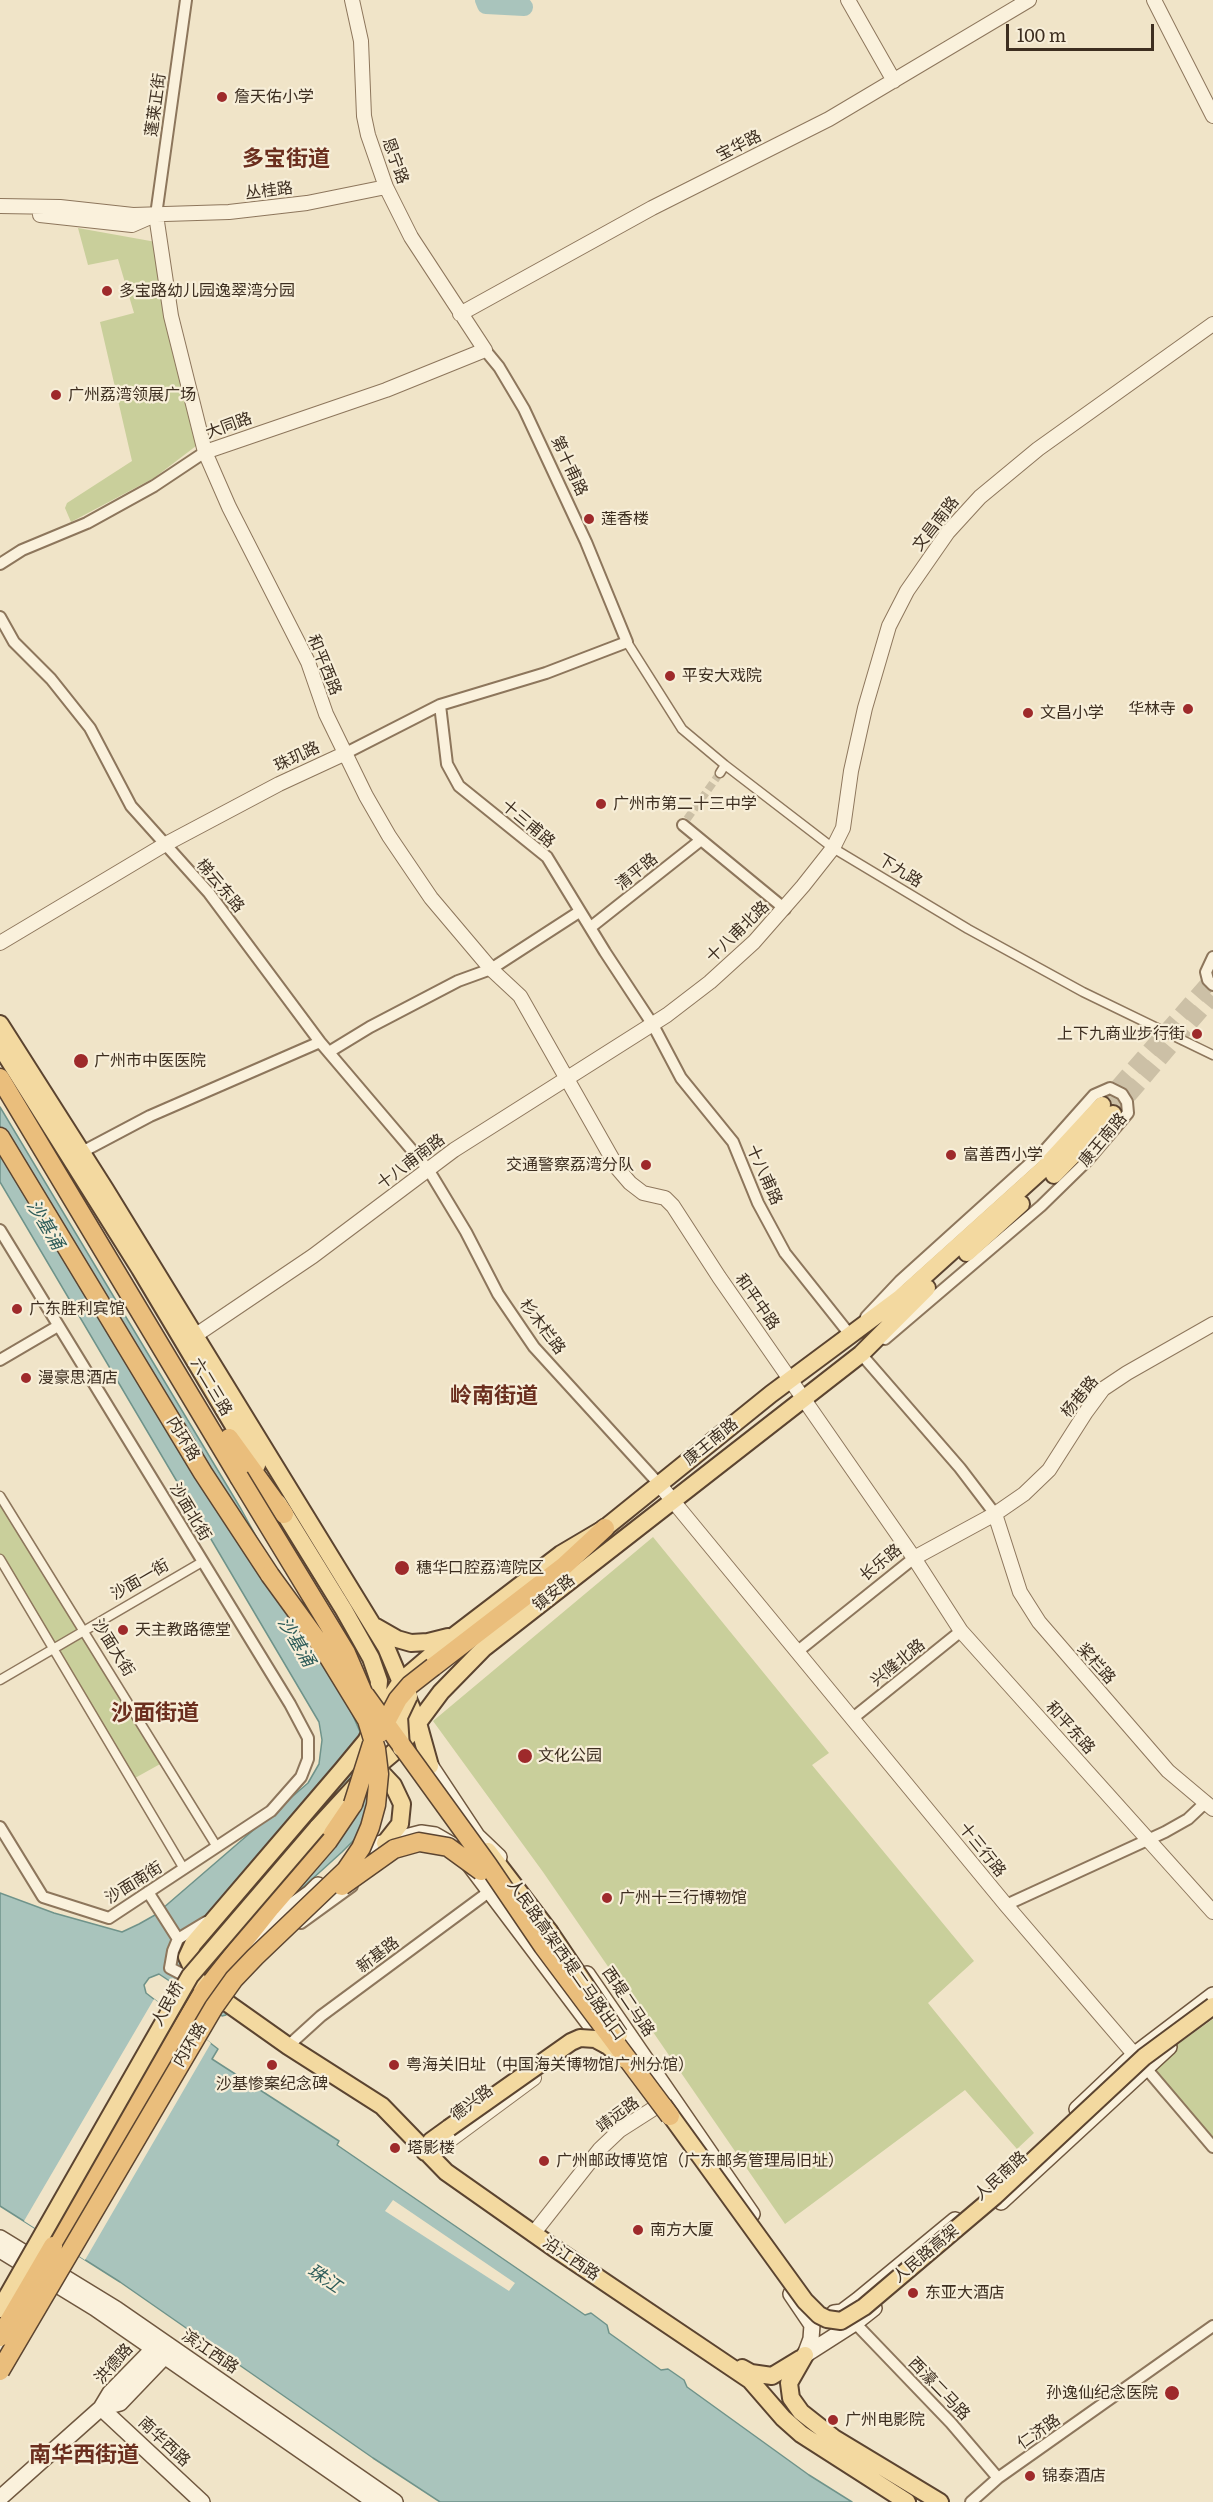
<!DOCTYPE html>
<meta charset="utf-8">
<style>
body{margin:0}
#map{position:relative;width:1213px;height:2502px;overflow:hidden;background:#f0e4c8;font-family:Literata,serif}
canvas{display:block}
.scale{position:absolute;left:1006px;top:24px;width:148px;height:27px;box-sizing:border-box;border:3px solid #3d2e20;border-top:0;padding-left:8px;font-size:18px;line-height:21px;white-space:nowrap;color:#3d2e20;-webkit-text-stroke:4px #f7eed8;paint-order:stroke}
</style>
<div id="map">
<canvas width="1213" height="2502"></canvas>
<div class="scale">100 m</div>
</div>
<script>
const c = document.querySelector('canvas').getContext('2d');
c.lineJoin = 'round';
function fill(path, color) { c.fillStyle = color; c.fill(path, 'evenodd'); }
const poly = rows => new Path2D(rows.map(r => 'M' + r).join(''));
function stroke(path, color, width, dash) { c.strokeStyle = color; c.lineWidth = width; c.lineCap = dash ? 'butt' : 'round'; c.setLineDash(dash || []); c.stroke(path); }
function label(font, color, halo, rows, align = 'center') {
  c.font = font + ' Literata,"Noto Sans SC",serif'; c.lineWidth = 4.5; c.setLineDash([]); c.textBaseline = 'middle'; c.strokeStyle = halo; c.fillStyle = color; for (const [text, x, y, turn = 0] of rows) {
    c.save(); c.translate(x, y); c.rotate((+turn || 0) * Math.PI / 180); c.textAlign = isNaN(turn) ? turn : align; if (halo) c.strokeText(text, 0, 0); c.fillText(text, 0, 0); c.restore();
  }
}
const green = poly([
 [78,228,156,242,196,446,154,478,71,522,65,508,67,503,132,461,100,322,134,313,118,259,88,265],
 [0,1502,80,1628,55,1643,0,1554],
 [653,1537,829,1753,812,1765,974,1961,928,2003,1034,2133,1017,2149,965,2090,785,2224,543,1872,433,1721],
 [85,1635,162,1763,135,1778,59,1651],
 [1213,2019,1213,2140,1152,2068,1178,2044]
]);
const water = poly([
 [0,1107,241,1509,345,1697,385,1790,379,1815,342,1852,268,1919,228,1965,226,2015,222,2016,159,1974,149,1978,144,1985,146,1993,218,2049,212,2059,339,2141,337,2145,585,2315,591,2313,607,2325,609,2333,661,2370,668,2369,684,2380,687,2387,809,2475,852,2502,440,2502,373,2458,120,2282,0,2206,0,1893,54,1913,122,1932,139,1924,155,1915,308,1783,319,1764,322,1740,319,1722,0,1182,0,1107]
]);
const pier = poly([
 [154,1999,211,2043,85,2260,24,2221],
 [393,2200,515,2283,509,2291,385,2211]
]);
const river = poly([
 [484,0,486,5,524,7]
]);
const pedestrianTunnel = poly([
 [687,819,720,773]
]);
const primaryTunnel = poly([
 [1102,1105,1213,978],
 [1113,1114,1213,996]
]);
const pedestrian = poly([
 [627,642,682,729,725,765,833,848,968,929,1083,992,1213,1055],
 [720,773,725,765],
 [0,1496,217,1847],
 [0,1559,184,1869],
 [0,1680,202,1562]
]);
const minor = poly([
 [156,215,186,0],
 [0,564,22,550,87,523,154,486,205,452],
 [0,617,14,642,51,679,90,728,131,806,209,893,320,1042,428,1169,466,1232,498,1294,534,1347,659,1484],
 [440,705,447,764,459,786,547,857,605,952,653,1025,681,1078,733,1142,758,1203,785,1253,851,1336,853,1334],
 [346,753,440,705,546,673,627,642,586,542,524,409,499,367,485,350],
 [683,825,785,909],
 [591,927,701,840],
 [1213,957,1206,972,1208,980,1213,985],
 [329,1052,370,1027,458,981,491,969,579,912],
 [82,1152,150,1116,320,1042],
 [0,1230,290,1704,308,1738,308,1759,301,1777,271,1811,109,1918,43,1897,0,1827],
 [866,1317,900,1281,1045,1150,1094,1095,1110,1088,1122,1094,1127,1102,1128,1113,1087,1161,1041,1206,885,1339],
 [864,1352,861,1354,960,1468,995,1514],
 [0,1360,58,1326],
 [798,1651,914,1558],
 [853,1718,961,1631],
 [148,1892,178,1939],
 [1006,1905,1165,1832,1188,1819,1206,1802],
 [301,1923,352,1886],
 [193,1980,170,1968,173,1951,178,1939,206,1922],
 [288,2046,321,2016,490,1891],
 [1145,2067,1213,2147],
 [855,2323,951,2423,998,2478],
 [971,2502,998,2478,1213,2326]
]);
const tertiary = poly([
 [848,0,894,81],
 [1154,0,1213,116],
 [0,206,60,207,133,215,229,212,307,203,386,187],
 [40,215,132,225,148,218],
 [156,215,171,316,205,452,229,507,308,662,326,714,366,796,389,836,431,898,491,969,520,996,618,1169,630,1183,643,1193,665,1198,673,1206,719,1277,914,1558,961,1631,1213,1912],
 [460,314,652,208,829,119,1029,0],
 [205,452,386,390,485,350,411,237,386,187,368,135,364,116,361,41,352,0],
 [0,943,164,845,279,784,346,753],
 [196,1335,313,1256,454,1150,667,1015,710,982,754,942,803,886,833,848,843,828,851,771,865,708,889,626,907,591,948,532,980,497,1038,449,1213,324],
 [659,1484,1006,1905,1140,2061],
 [995,1514,1020,1592,1039,1622,1168,1771,1213,1809],
 [914,1558,995,1514,1024,1494,1049,1470,1086,1412,1103,1389,1127,1373,1213,1324],
 [425,2152,438,2149,534,2078],
 [533,2234,600,2149,620,2130,656,2107]
]);
const secondary = poly([
 [424,1756,477,1836,499,1857],
 [354,1857,378,1844,421,1833,435,1835,454,1846],
 [469,1864,606,2046],
 [248,1949,278,1916,310,1893,318,1885],
 [587,1974,752,2214],
 [1077,2109,1134,2055,1213,1995],
 [1001,2202,1169,2047],
 [0,2238,116,2309,395,2502],
 [0,2250,95,2308,375,2502],
 [791,2294,812,2325,811,2339,805,2355],
 [834,2313,842,2312,858,2300,955,2220],
 [805,2355,855,2323,874,2308],
 [101,2408,202,2502],
 [101,2408,120,2403,165,2356,166,2347],
 [0,2498,101,2408,110,2393,154,2348,163,2345]
]);
const primary = poly([
 [0,1024,105,1189,386,1647,418,1723,430,1766],
 [0,1046,140,1269,257,1465],
 [1054,1175,1113,1114],
 [967,1253,1021,1204],
 [278,1503,344,1610,371,1658,379,1681,376,1714],
 [376,1627,397,1639,411,1643,428,1642,448,1637],
 [387,1703,401,1681,455,1635,561,1554,605,1528,771,1394,900,1298,1043,1169,1102,1105],
 [373,1728,366,1741,342,1770,193,1944,187,1957,199,1983,288,2046,382,2106,446,2172,554,2248,750,2380,783,2418,801,2434,907,2502],
 [376,1767,393,1785,402,1804,400,1824,385,1843],
 [317,1828,363,1778,400,1747,441,1692,484,1648,861,1354,927,1288],
 [488,1851,549,1931],
 [425,2152,431,2141,449,2128],
 [805,2355,789,2383,791,2398,801,2412,834,2438,940,2502],
 [742,2368,751,2373,772,2376,800,2359]
]);
const trunk = poly([
 [0,1078,239,1477],
 [0,1137,203,1473,270,1575],
 [229,1438,284,1514],
 [433,1667,563,1567,605,1528],
 [53,2246,202,1994,271,1907,328,1841,353,1804]
]);
const primaryBridge = poly([
 [401,1748,399,1717,409,1696],
 [549,1931,619,2035],
 [663,2105,805,2301,819,2315,827,2319,841,2321,864,2307,995,2196,1144,2057,1213,2006],
 [449,2128,571,2042,580,2038,595,2039,608,2046,623,2059],
 [0,2309,190,1976,317,1828]
]);
const trunkBridge = poly([
 [239,1477,346,1653,367,1702],
 [365,1695,488,1865,543,1946,670,2116],
 [380,1733,398,1699,410,1685,433,1667],
 [353,1804,372,1744],
 [342,1886,394,1849,419,1842,448,1847,481,1871],
 [0,2337,53,2246],
 [0,2371,214,2007,234,1979,255,1957,346,1870,361,1848,370,1827,376,1805,379,1774,376,1749,367,1720,323,1648,270,1575]
]);
const markers = [
 [222,97,6,"#9e2a2b"],
 [107,291,6,"#9e2a2b"],
 [56,395,6,"#9e2a2b"],
 [589,519,6,"#9e2a2b"],
 [670,676,6,"#9e2a2b"],
 [1188,709,6,"#9e2a2b"],
 [1028,713,6,"#9e2a2b"],
 [601,804,6,"#9e2a2b"],
 [1197,1034,6,"#9e2a2b"],
 [81,1061,8,"#9e2a2b"],
 [951,1155,6,"#9e2a2b"],
 [646,1165,6,"#9e2a2b"],
 [17,1309,6,"#9e2a2b"],
 [26,1378,6,"#9e2a2b"],
 [402,1568,8,"#9e2a2b"],
 [123,1630,6,"#9e2a2b"],
 [525,1756,8,"#9e2a2b"],
 [607,1898,6,"#9e2a2b"],
 [272,2065,6,"#9e2a2b"],
 [394,2065,6,"#9e2a2b"],
 [395,2148,6,"#9e2a2b"],
 [544,2161,6,"#9e2a2b"],
 [638,2230,6,"#9e2a2b"],
 [913,2293,6,"#9e2a2b"],
 [1172,2393,8,"#9e2a2b"],
 [833,2420,6,"#9e2a2b"],
 [1030,2476,6,"#9e2a2b"]
];
const poiNames = [
 ["詹天佑小学",234,97],
 ["多宝路幼儿园逸翠湾分园",119,291],
 ["广州荔湾领展广场",68,395],
 ["莲香楼",601,519],
 ["平安大戏院",682,676],
 ["华林寺",1176,709,"right"],
 ["文昌小学",1040,713],
 ["广州市第二十三中学",613,804],
 ["上下九商业步行街",1185,1034,"right"],
 ["广州市中医医院",94,1061],
 ["富善西小学",963,1155],
 ["交通警察荔湾分队",634,1165,"right"],
 ["广东胜利宾馆",29,1309],
 ["漫豪思酒店",38,1378],
 ["穗华口腔荔湾院区",416,1568],
 ["天主教路德堂",135,1630],
 ["文化公园",538,1756],
 ["广州十三行博物馆",619,1898],
 ["粤海关旧址（中国海关博物馆广州分馆）",406,2065],
 ["沙基惨案纪念碑",272,2084,"center"],
 ["塔影楼",407,2148],
 ["广州邮政博览馆（广东邮务管理局旧址）",556,2161],
 ["南方大厦",650,2230],
 ["东亚大酒店",925,2293],
 ["孙逸仙纪念医院",1158,2393,"right"],
 ["广州电影院",845,2420],
 ["锦泰酒店",1042,2476]
];
const streetNames = [
 ["蓬莱正街",156,105,-82],
 ["宝华路",739,146,-27],
 ["恩宁路",395,161,70],
 ["丛桂路",269,191,-7],
 ["大同路",229,426,-20],
 ["第十甫路",569,466,65],
 ["文昌南路",936,524,-52],
 ["和平西路",324,665,68],
 ["珠玑路",297,757,-25],
 ["十三甫路",528,824,40],
 ["下九路",900,871,31],
 ["清平路",637,872,-39],
 ["梯云东路",220,886,50],
 ["十八甫北路",738,932,-44],
 ["康王南路",1103,1140,-50],
 ["十八甫南路",411,1162,-37],
 ["十八甫路",764,1175,66],
 ["和平中路",757,1302,55],
 ["杉木栏路",542,1327,53],
 ["六二三路",211,1387,59],
 ["杨巷路",1080,1397,-51],
 ["内环路",183,1439,59],
 ["康王南路",711,1442,-39],
 ["沙面北街",190,1512,59],
 ["长乐路",881,1563,-39],
 ["沙面一街",140,1580,-30],
 ["镇安路",554,1593,-38],
 ["沙面大街",113,1648,58],
 ["兴隆北路",898,1663,-39],
 ["桨栏路",1096,1664,48],
 ["和平东路",1070,1728,48],
 ["十三行路",982,1850,51],
 ["沙面南街",134,1883,-32],
 ["新基路",378,1955,-37],
 ["人民路高架西堤二马路出口",566,1960,55],
 ["西堤二马路",628,2002,56],
 ["人民桥",168,2004,-61],
 ["内环路",190,2045,-59],
 ["德兴路",472,2103,-37],
 ["靖远路",618,2115,-36],
 ["人民南路",1001,2176,-42],
 ["人民路高架",926,2254,-40],
 ["沿江西路",571,2259,34],
 ["滨江西路",210,2352,34],
 ["洪德路",114,2364,-48],
 ["西濠二马路",939,2389,46],
 ["仁济路",1039,2432,-35],
 ["南华西路",164,2442,43]
];
const waterNames = [
 ["沙基涌",45,1225,59],
 ["沙基涌",296,1642,59],
 ["珠江",324,2279,34]
];
const districtNames = [
 ["多宝街道",286,160],
 ["岭南街道",494,1397],
 ["沙面街道",155,1714],
 ["南华西街道",84,2456]
];
fill(green, '#c9cf9b');
fill(water, '#a9c4bc');
stroke(water, '#6f938a', 1.5);
fill(pier, '#f0e4c8');
stroke(river, '#a9c4bc', 18);
stroke(pedestrianTunnel, '#ccc0a6', 8, [8, 4]);
stroke(primaryTunnel, '#ccc0a6', 16, [16, 8]);
stroke(pedestrian, '#8d765c', 11);
stroke(minor, '#8d765c', 14);
stroke(tertiary, '#8d765c', 16);
stroke(secondary, '#6f573f', 18);
stroke(primary, '#5b4430', 20);
stroke(trunk, '#5b4430', 21);
stroke(pedestrian, '#faf1dc', 8);
stroke(minor, '#faf1dc', 10);
stroke(tertiary, '#faf1dc', 14);
stroke(secondary, '#faf1dc', 15);
stroke(primary, '#f3d9a0', 16);
stroke(trunk, '#eabe7c', 18);
stroke(primaryBridge, '#5b4430', 20, []);
stroke(trunkBridge, '#5b4430', 21, []);
stroke(primaryBridge, '#f3d9a0', 16);
stroke(trunkBridge, '#eabe7c', 18);
for (const [x, y, r, color] of markers) { const dot = new Path2D(); dot.arc(x, y, r, 0, 2 * Math.PI); c.fillStyle = color; c.fill(dot); stroke(dot, '#f7eed8', 2); }
label('16px', '#3d2e20', '#f7eed8', poiNames, 'left');
label('16px', '#3d2e20', '#f7eed8', streetNames);
label('italic 18px', '#2f5d5a', '#f7eed8', waterNames);
label('bold 22px', '#6b2e1e', '#f7eed8', districtNames);
</script>
